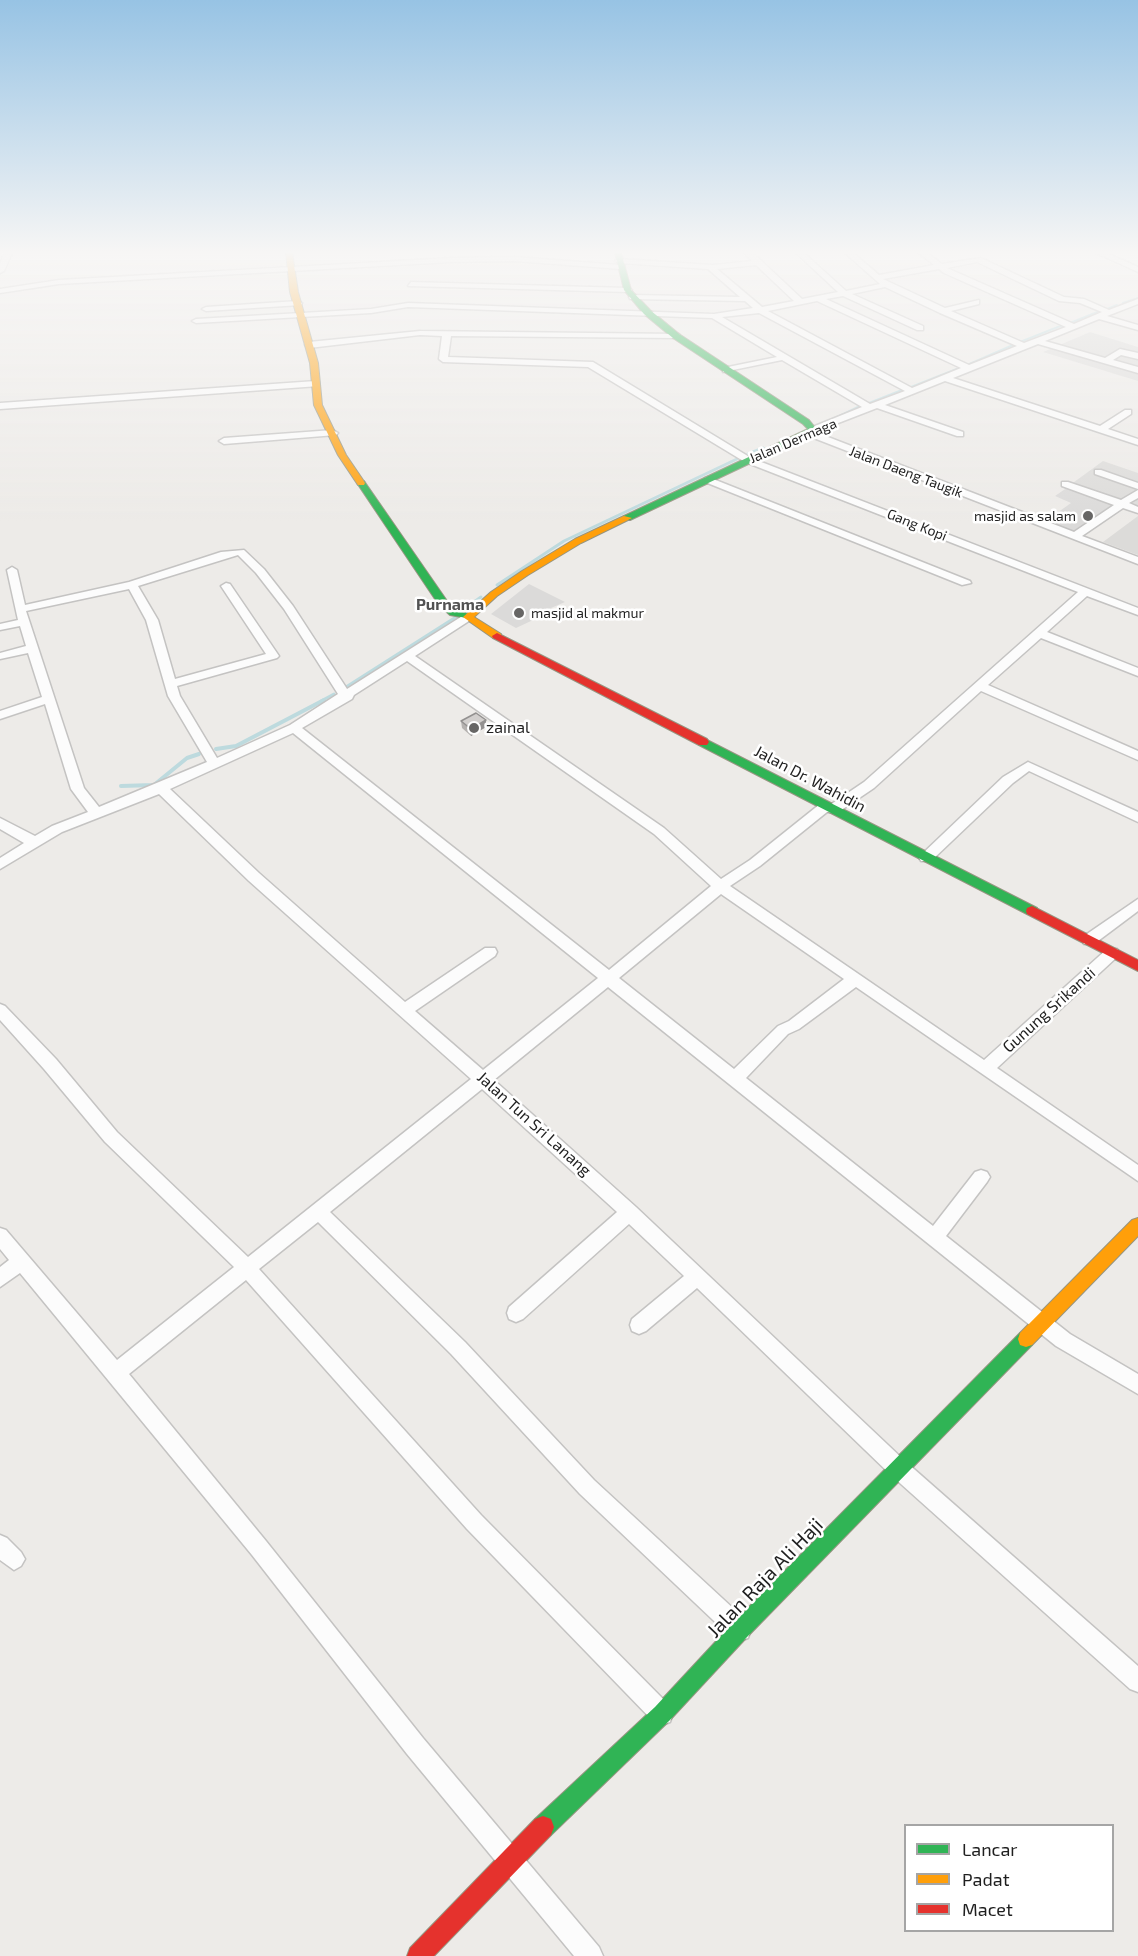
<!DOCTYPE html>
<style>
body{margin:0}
#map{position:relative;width:1138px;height:1956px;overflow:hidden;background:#edebe8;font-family:"Exo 2",sans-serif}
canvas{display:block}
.legend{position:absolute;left:904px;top:1824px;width:210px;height:108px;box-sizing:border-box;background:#fff;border:2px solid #a5a5a5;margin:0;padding:8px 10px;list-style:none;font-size:18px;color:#1f1f1f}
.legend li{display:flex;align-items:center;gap:12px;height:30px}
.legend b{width:30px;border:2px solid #a5a5a5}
</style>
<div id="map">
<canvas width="1138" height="1956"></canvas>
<ul class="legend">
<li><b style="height:8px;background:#30b455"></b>Lancar</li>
<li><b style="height:8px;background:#ff9f0a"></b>Padat</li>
<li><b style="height:8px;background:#e5322d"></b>Macet</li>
</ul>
</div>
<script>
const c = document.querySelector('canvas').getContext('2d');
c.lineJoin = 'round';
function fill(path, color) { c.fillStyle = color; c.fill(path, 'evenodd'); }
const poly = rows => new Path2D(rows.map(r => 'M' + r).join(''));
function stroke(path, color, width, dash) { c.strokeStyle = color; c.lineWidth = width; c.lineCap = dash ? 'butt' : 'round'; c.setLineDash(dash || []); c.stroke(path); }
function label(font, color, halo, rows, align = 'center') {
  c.font = font + ' "Exo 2",sans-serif'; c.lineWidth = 5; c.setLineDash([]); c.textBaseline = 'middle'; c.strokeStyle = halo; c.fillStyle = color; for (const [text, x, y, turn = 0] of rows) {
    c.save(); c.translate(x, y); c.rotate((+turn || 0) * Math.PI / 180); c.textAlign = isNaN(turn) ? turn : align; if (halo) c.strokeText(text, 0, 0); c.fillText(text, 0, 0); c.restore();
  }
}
const residential = poly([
 [1090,332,1138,347,1138,381,1043,352],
 [1103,461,1138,473,1138,512,1070,485],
 [1138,516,1138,555,1103,542]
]);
const religious = poly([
 [1068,487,1114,505,1077,533,1047,520,1071,503,1055,496],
 [529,584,565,602,544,611,546,614,516,628,491,614]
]);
const streamFar2 = poly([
 [1123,303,1138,298],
 [1107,309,1117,305],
 [1070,323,1100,311],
 [1020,342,1063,325],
 [967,365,1013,345],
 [911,387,959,368],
 [869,403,902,390],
 [831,420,860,406],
 [759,450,764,448]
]);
const streamFar1 = poly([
 [748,454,763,448],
 [497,585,564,541,737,459],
 [474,602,481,597],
 [346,687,456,617],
 [321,701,334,694]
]);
const stream = poly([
 [216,749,236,746,324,700],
 [121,786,154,785,187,758,199,754]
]);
const street = poly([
 [5,252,12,253,4,271,0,273,0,263,5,252],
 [744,252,752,252,802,299,838,292,795,252,803,252,846,291,880,284,844,252,852,252,879,275,934,265,918,252,926,252,942,264,981,258,1064,297,1084,299,1109,310,1138,299,1138,304,1107,316,1138,325,1138,330,1099,319,1045,341,1105,358,1120,349,1138,353,1138,359,1121,355,1113,360,1138,367,1138,373,1038,344,953,378,1100,426,1125,410,1131,410,1131,414,1108,429,1138,439,1138,445,945,381,885,405,963,432,963,436,957,436,877,408,815,432,1074,532,1114,505,1062,486,1062,482,1068,482,1121,500,1138,490,1138,498,1129,503,1138,507,1138,513,1123,508,1082,536,1138,557,1138,564,806,435,804,433,810,428,862,407,782,360,723,372,723,368,777,357,712,318,408,307,371,313,196,323,192,321,196,319,371,309,408,303,714,314,753,308,745,301,630,299,629,297,633,295,740,297,708,269,619,263,615,261,619,259,713,265,752,261,744,252],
 [977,262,1059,301,1080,303,1102,312,1074,324,947,268,977,262],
 [756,265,794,301,762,307,717,269,756,265],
 [939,269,944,273,1066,327,1024,343,951,311,979,304,979,300,945,308,883,279,939,269],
 [885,287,940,313,1017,346,969,365,826,299,843,296,917,330,923,330,923,326,852,294,885,287],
 [817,301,961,368,912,388,768,311,817,301],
 [759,313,905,391,870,404,722,317,759,313],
 [1094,252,1104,252,1138,267,1138,272,1094,252],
 [514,257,621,265,625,267,621,269,514,261,452,262,59,284,0,293,0,289,59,280,452,258,514,257],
 [411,282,628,288,632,290,628,292,408,286,411,282],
 [298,301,302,303,301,305,206,311,202,309,206,307,298,301],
 [420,331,679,334,680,336,676,338,451,336,448,357,593,362,751,458,1138,608,1138,615,1087,596,1047,632,1138,668,1138,676,1041,638,988,685,1138,751,1138,760,981,691,874,788,837,813,827,812,760,866,730,886,984,1060,1107,949,1117,949,1119,953,1117,957,997,1068,1138,1165,1138,1181,856,987,799,1029,788,1034,746,1078,933,1226,975,1172,981,1170,987,1172,990,1177,987,1182,946,1236,1070,1334,1138,1374,1138,1394,1056,1346,608,987,494,1080,636,1207,906,1462,1138,1666,1138,1692,1130,1689,892,1476,697,1288,646,1331,639,1334,632,1331,630,1325,632,1319,684,1276,629,1224,523,1319,516,1322,509,1319,507,1313,509,1307,617,1212,482,1089,330,1212,465,1342,594,1480,748,1622,751,1630,748,1638,740,1641,732,1638,580,1494,451,1354,318,1222,259,1269,481,1515,670,1706,673,1714,670,1722,662,1725,654,1722,467,1529,246,1280,129,1374,266,1541,423,1738,599,1947,603,1956,574,1956,407,1754,252,1555,20,1273,0,1287,0,1267,9,1260,0,1249,0,1228,6,1230,117,1360,234,1267,105,1142,44,1069,0,1020,0,1004,5,1006,56,1059,117,1132,248,1257,471,1079,249,881,159,794,62,832,0,869,0,858,24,843,0,829,0,818,35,836,52,826,88,812,71,789,45,704,0,719,0,711,42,697,28,653,0,659,0,653,26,646,20,626,0,630,0,624,18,620,7,570,12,567,17,570,25,605,129,582,221,552,244,550,264,569,293,606,347,689,464,615,472,615,472,619,415,656,664,828,721,879,750,860,820,804,830,805,864,782,1078,592,745,462,588,367,443,362,439,359,442,336,420,335,309,348,305,345,309,342,420,331],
 [238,555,256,573,284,609,338,694,290,725,217,758,180,696,177,686,277,658,279,656,230,584,226,583,221,586,266,654,175,679,158,620,138,586,238,555],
 [129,589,146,620,168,696,207,762,99,807,84,788,26,611,129,589],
 [407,661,654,834,711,886,609,970,302,728,352,699,354,695,407,661],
 [293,733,598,978,483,1070,415,1011,495,956,497,952,495,948,485,948,405,1002,259,873,170,789,293,733],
 [721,894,844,979,789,1021,778,1026,734,1069,619,978,721,894],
 [316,381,319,382,319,386,0,409,0,403,316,381],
 [333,430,338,433,336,435,224,444,219,441,224,438,333,430],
 [1095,470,1101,470,1138,483,1138,489,1095,474,1095,470],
 [708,477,970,581,971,583,962,585,705,482,705,478,708,477],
 [1028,762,1138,812,1138,822,1029,771,1013,783,931,861,921,861,919,858,921,855,1003,777,1028,762],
 [1138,899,1138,911,1094,944,1084,944,1082,940,1084,936,1138,899],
 [0,1535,7,1538,21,1552,25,1559,21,1566,14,1570,0,1560,0,1535]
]);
const fast = poly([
 [615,252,621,252,631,290,650,310,679,334,809,420,817,430,816,432,630,520,624,520,624,516,808,429,803,424,673,338,644,314,624,290,615,252],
 [358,481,364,481,447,601,458,611,472,615,472,619,450,615,439,605,357,483,358,481],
 [703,738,1037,908,1038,911,1037,914,1027,914,699,745,699,739,703,738],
 [1026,1331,1032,1333,1034,1339,1032,1345,747,1637,669,1721,551,1835,543,1838,535,1835,532,1827,535,1819,655,1707,733,1623,1020,1333,1026,1331]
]);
const slow = poly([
 [286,252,292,252,298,292,318,363,322,405,346,455,365,483,364,485,358,485,338,455,314,405,310,363,290,292,286,252],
 [624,516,632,518,581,543,528,575,497,596,474,617,501,634,501,638,493,638,463,617,491,592,522,571,575,539,624,516],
 [1138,1218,1138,1236,1032,1345,1026,1347,1020,1345,1018,1339,1020,1333,1132,1220,1138,1218]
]);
const jam = poly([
 [497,633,707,739,709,742,707,745,699,745,493,638,492,636,497,633],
 [1032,906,1138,960,1138,971,1027,914,1026,911,1027,908,1032,906],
 [543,1816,551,1819,554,1827,551,1835,434,1956,407,1956,410,1948,535,1819,543,1816]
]);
const wall = poly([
 [486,720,486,727,471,736,462,728,461,721]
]);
const shadedWall = poly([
 [486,720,486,727,471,736,471,729]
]);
const building = poly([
 [476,713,486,720,471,729,461,721,476,713]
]);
const markers = [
 [1088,516,6,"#676665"],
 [519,613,6,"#676665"],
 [474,728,6,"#676665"]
];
const farStreetnames = [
 ["Jalan Dermaga",793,441,-23],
 ["Jalan Daeng Taugik",906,472,21],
 ["Gang Kopi",917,525,22]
];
const farPoinames = [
 ["masjid as salam",1076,516],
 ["masjid al makmur",531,613,"left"]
];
const farQuarternames = [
 ["Purnama",450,605]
];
const poiNames = [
 ["zainal",486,728]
];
const streetNames = [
 ["Jalan Dr. Wahidin",810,779,28],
 ["Gunung Srikandi",1049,1010,-42],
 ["Jalan Tun Sri Lanang",534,1124,42]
];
const nearStreetnames = [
 ["Jalan Raja Ali Haji",765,1578,-46]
];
fill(residential, '#dcdbd9');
fill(religious, '#dbdad9');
stroke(streamFar2, '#bddade', 2);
stroke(streamFar1, '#bddade', 3);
stroke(stream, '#bddade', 4);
stroke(street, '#c4c3c2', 3);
stroke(fast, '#969581', 2);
stroke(slow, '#969581', 2);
stroke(jam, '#969581', 2);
fill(street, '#fcfcfc');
fill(fast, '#30b455');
fill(slow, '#ff9f0a');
fill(jam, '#e5322d');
fill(wall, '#b5b2b0');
fill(shadedWall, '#939190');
fill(building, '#d2cfcd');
stroke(building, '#939190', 1.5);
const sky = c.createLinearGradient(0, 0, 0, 526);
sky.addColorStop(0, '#97c3e4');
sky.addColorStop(0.48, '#f7f6f5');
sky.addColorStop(1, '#f7f6f500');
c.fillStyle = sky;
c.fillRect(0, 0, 1138, 526);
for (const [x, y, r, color] of markers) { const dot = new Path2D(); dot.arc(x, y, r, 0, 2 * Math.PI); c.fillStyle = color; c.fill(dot); stroke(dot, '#fff', 2); }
label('14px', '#1f1f1f', '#fff', farStreetnames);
label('14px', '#1f1f1f', '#fff', farPoinames, 'right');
label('bold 16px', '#525252', '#fff', farQuarternames);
label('16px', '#1f1f1f', '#fff', poiNames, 'left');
label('16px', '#1f1f1f', '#fff', streetNames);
label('20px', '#1f1f1f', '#fff', nearStreetnames);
</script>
